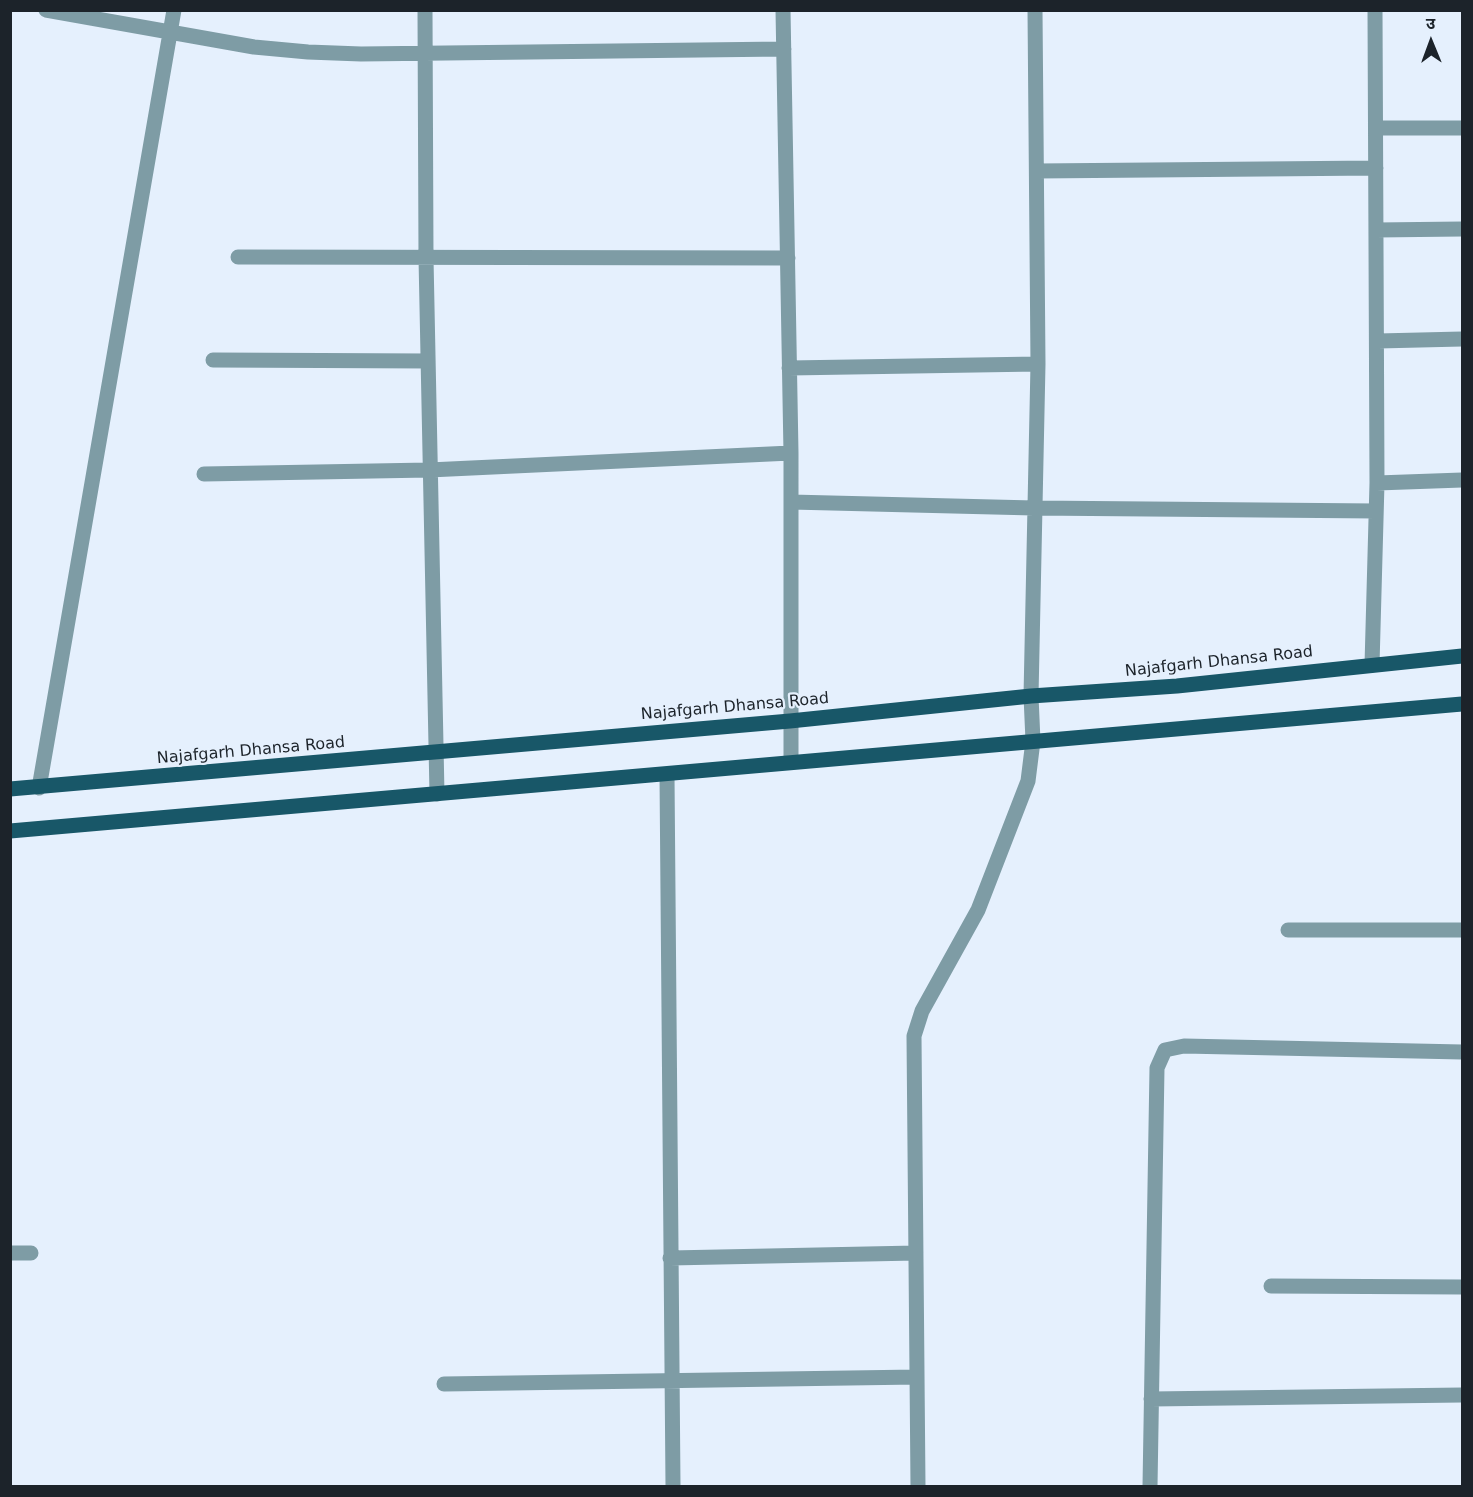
<!DOCTYPE html>
<meta charset="utf-8">
<style>
body{margin:0}
#map{position:relative;width:1473px;height:1497px;overflow:hidden;background:#e5f0fd;font-family:"DejaVu Sans","Noto Sans Devanagari",sans-serif}
canvas{display:block}
.frame{position:absolute;inset:0;border:12px solid #1c232a;pointer-events:none}
.north{position:absolute;left:1401px;top:12px;width:60px;height:60px;-webkit-text-stroke:4px #e5f0fd;paint-order:stroke;rotate:359deg;font-size:16px;font-weight:700;line-height:24px;text-align:center;color:#1c232a}
.north::after{content:'';display:block;margin:auto;width:21px;height:27px;background:#1c232a;clip-path:polygon(50% 0,100% 100%,50% 72%,0 100%)}
</style>
<div id="map">
<canvas width="1473" height="1497"></canvas>
<div class="frame"></div>
<div class="north">उ</div>
</div>
<script>
const c = document.querySelector('canvas').getContext('2d');
c.lineJoin = 'round';
const poly = rows => new Path2D(rows.map(r => 'M' + r).join(''));
function stroke(path, color, width, dash) { c.strokeStyle = color; c.lineWidth = width; c.lineCap = dash ? 'butt' : 'round'; c.setLineDash(dash || []); c.stroke(path); }
function label(font, color, halo, rows, align = 'center') {
  c.font = font + ' "DejaVu Sans",sans-serif'; c.lineWidth = 4.5; c.setLineDash([]); c.textBaseline = 'middle'; c.strokeStyle = halo; c.fillStyle = color; for (const [text, x, y, turn = 0] of rows) {
    c.save(); c.translate(x, y); c.rotate((+turn || 0) * Math.PI / 180); c.textAlign = isNaN(turn) ? turn : align; if (halo) c.strokeText(text, 0, 0); c.fillText(text, 0, 0); c.restore();
  }
}
const minor = poly([
 [46,10,254,47,308,52,361,54,784,49],
 [425,10,426,258,437,794],
 [783,10,791,453,791,762],
 [1376,128,1462,128],
 [1037,171,1376,168],
 [1376,230,1462,229],
 [238,257,788,258],
 [1378,341,1462,339],
 [213,360,428,361],
 [789,368,1038,364],
 [204,474,429,470,791,453],
 [1377,483,1462,480],
 [791,502,1034,508,1376,511],
 [1372,665,1377,483,1375,10],
 [667,775,673,1486],
 [39,788,174,10],
 [1288,930,1462,930],
 [10,1253,31,1253],
 [670,1258,916,1253],
 [1271,1286,1462,1287],
 [444,1384,917,1377],
 [1151,1399,1462,1395],
 [918,1486,914,1036,922,1011,978,910,1028,781,1033,741,1031,696,1038,364,1035,10],
 [1150,1486,1157,1068,1165,1050,1184,1046,1462,1052]
]);
const major = poly([
 [10,789,790,721,1031,696,1177,686,1462,656],
 [10,831,1462,704]
]);
const streetNames = [
 ["Najafgarh Dhansa Road",1219,662,-6],
 ["Najafgarh Dhansa Road",735,707,-5],
 ["Najafgarh Dhansa Road",251,751,-5]
];
stroke(minor, '#7e9ca5', 15);
stroke(major, '#185768', 15);
label('16px', '#1c232a', '#e5f0fd', streetNames);
</script>
